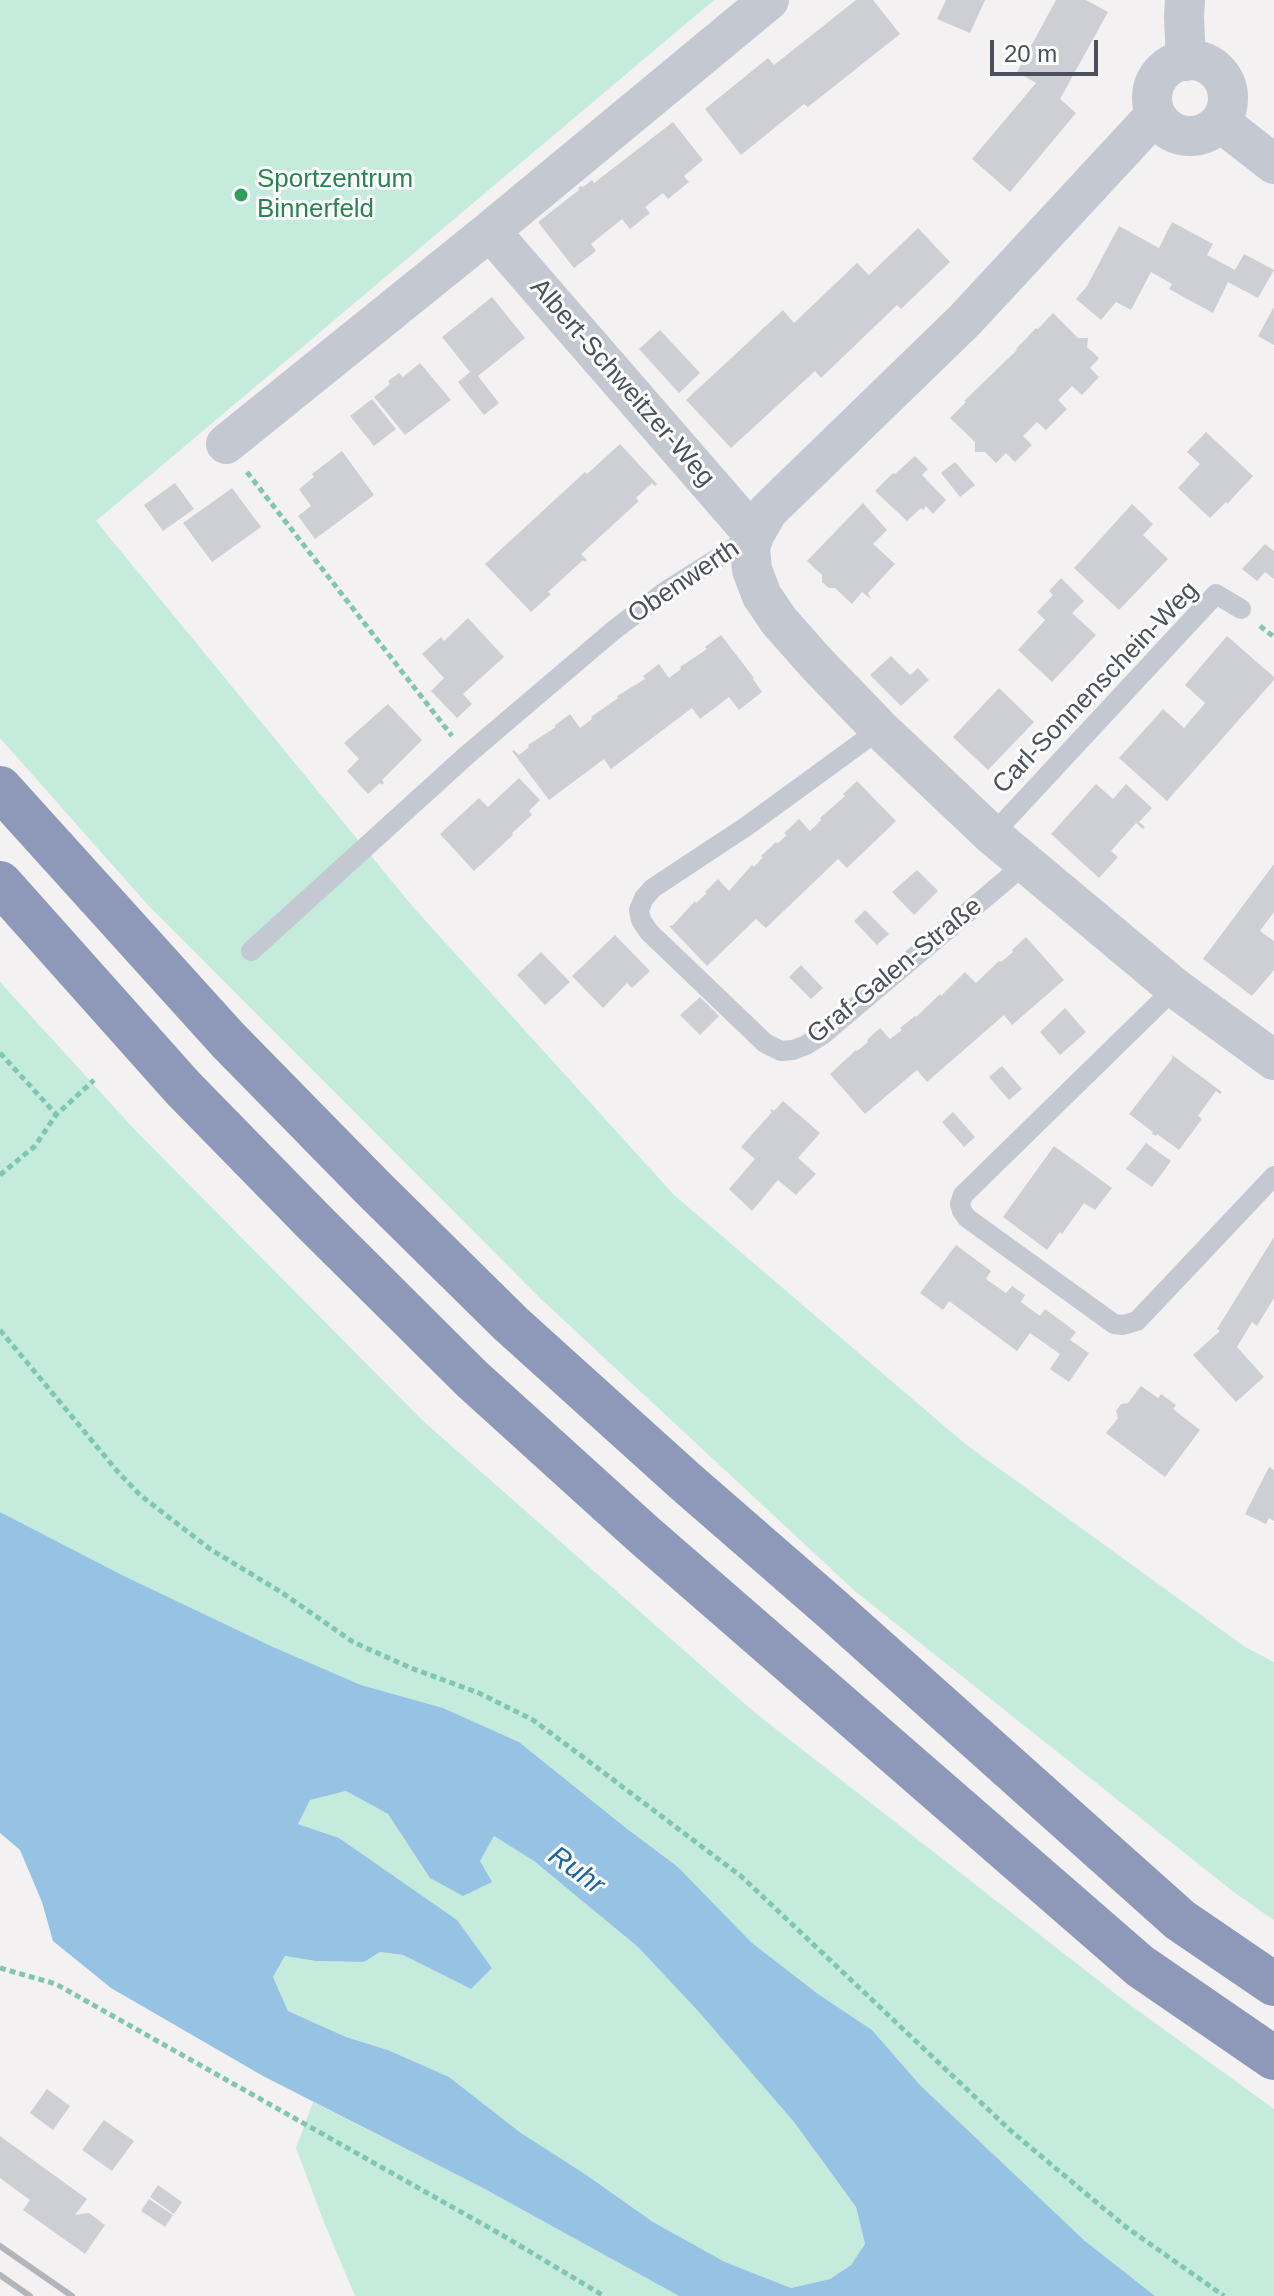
<!DOCTYPE html>
<meta charset="utf-8">
<style>
body{margin:0}
#map{position:relative;width:1274px;height:2296px;overflow:hidden;background:#f3f1f1;font-family:Helvetica,sans-serif}
canvas{display:block}
.scale{position:absolute;left:990px;top:40px;width:108px;height:36px;box-sizing:border-box;border:4px solid #4a505c;border-top:0;padding-left:10px;font-size:24px;line-height:28px;white-space:nowrap;color:#4a505c;-webkit-text-stroke:6px #fff;paint-order:stroke}
</style>
<div id="map">
<canvas width="1274" height="2296"></canvas>
<div class="scale">20 m</div>
</div>
<script>
const c = document.querySelector('canvas').getContext('2d');
c.lineJoin = 'round';
function fill(path, color) { c.fillStyle = color; c.fill(path, 'evenodd'); }
const poly = rows => new Path2D(rows.map(r => 'M' + r).join(''));
function stroke(path, color, width, dash) { c.strokeStyle = color; c.lineWidth = width; c.lineCap = dash ? 'butt' : 'round'; c.setLineDash(dash || []); c.stroke(path); }
function label(font, color, halo, rows, align = 'center') {
  c.font = font + ' Helvetica,sans-serif'; c.lineWidth = 6; c.setLineDash([]); c.textBaseline = 'middle'; c.strokeStyle = halo; c.fillStyle = color; for (const [text, x, y, turn = 0] of rows) {
    c.save(); c.translate(x, y); c.rotate((+turn || 0) * Math.PI / 180); c.textAlign = isNaN(turn) ? turn : align; if (halo) c.strokeText(text, 0, 0); c.fillText(text, 0, 0); c.restore();
  }
}
const green = poly([
 [0,0,714,0,96,521,413,907,674,1195,964,1443,1245,1647,1274,1662,1274,1920,1235,1893,856,1592,541,1299,147,904,0,738],
 [0,982,135,1130,422,1420,754,1712,1126,2002,1274,2109,1274,2296,1155,2296,1085,2241,920,2085,872,2030,818,1994,751,1942,678,1867,626,1828,519,1742,443,1708,361,1685,273,1647,124,1576,0,1512],
 [346,1791,388,1814,430,1878,480,1861,494,1836,534,1861,638,1947,698,2011,794,2122,856,2207,865,2244,851,2265,830,2279,791,2288,725,2262,653,2222,585,2174,521,2133,449,2077,388,2050,346,2037,288,2011,273,1977,285,1956,316,1961,364,1962,380,1952,403,1955,471,1989,492,1968,456,1920,339,1838,298,1824,309,1800],
 [313,2102,483,2188,679,2296,355,2296,324,2222,296,2148]
]);
const water = poly([
 [0,1512,124,1576,273,1647,361,1685,443,1708,519,1742,626,1828,678,1867,751,1942,818,1994,872,2030,920,2085,1085,2241,1155,2296,679,2296,483,2188,263,2076,111,1988,53,1941,42,1902,20,1850,0,1833],
 [346,1791,388,1814,430,1878,463,1896,492,1882,480,1861,494,1836,534,1861,638,1947,698,2011,794,2122,856,2207,865,2244,851,2265,830,2279,791,2288,725,2262,653,2222,585,2174,521,2133,449,2077,388,2050,346,2037,288,2011,273,1977,285,1956,316,1961,364,1962,380,1952,403,1955,471,1989,492,1968,457,1920,339,1838,298,1824,310,1800]
]);
const building = poly([
 [856,0,873,0,900,34,808,107,804,104,741,155,705,109,768,58,774,65],
 [946,0,985,0,970,33,937,19],
 [1056,0,1086,0,1108,12,1060,99,1076,113,1010,192,972,159,1036,83,1017,72],
 [673,122,703,160,684,176,689,182,668,199,663,193,645,207,650,213,630,229,622,219,591,244,596,251,574,268,538,222,579,190,578,188,581,186,583,187,592,180,594,183],
 [1172,222,1213,244,1207,255,1235,270,1244,254,1274,270,1258,298,1228,282,1213,313,1169,289,1172,284,1151,272,1131,310,1116,302,1101,320,1076,299,1087,286,1119,226,1159,248],
 [918,228,950,262,901,309,897,305,821,378,815,371,731,448,686,400,783,310,794,323,857,263,869,275],
 [492,297,525,338,478,376,499,403,484,415,458,382,470,372,442,337],
 [1274,307,1274,345,1258,336],
 [1053,313,1078,338,1088,338,1087,347,1099,358,1090,368,1099,377,1082,395,1072,386,1058,400,1067,409,1046,430,1037,422,1023,436,1032,445,1015,462,1006,453,996,463,985,452,975,452,975,442,950,418,966,402,964,401,1017,350,1016,349,1036,328,1038,329],
 [660,330,700,373,679,393,639,349],
 [420,363,451,400,405,435,374,397,390,384,388,381,399,373,403,377],
 [372,399,396,429,374,446,350,416],
 [1206,432,1253,476,1227,504,1226,502,1210,518,1178,488,1200,464,1187,452],
 [620,444,657,484,655,486,652,483,636,498,639,501,581,554,587,560,585,562,583,560,548,592,551,594,531,612,485,564,585,472,587,474],
 [342,451,374,495,315,539,298,516,311,506,299,489,314,477,312,474],
 [915,456,928,469,922,475,946,500,933,514,926,506,923,510,921,508,907,521,875,491,893,473,895,474],
 [955,462,975,485,960,497,941,473],
 [175,483,194,509,163,531,144,505],
 [232,488,261,527,212,562,183,523],
 [863,503,887,530,873,544,895,564,868,593,871,599,862,592,852,604,835,588,829,588,822,582,822,575,807,561],
 [1132,504,1153,524,1143,535,1168,559,1119,610,1074,568],
 [1265,544,1274,551,1274,579,1265,572,1257,581,1242,569],
 [1061,578,1084,601,1072,613,1096,635,1052,682,1018,650,1045,620,1037,612,1053,595,1049,591],
 [468,618,504,657,463,694,472,704,457,718,431,691,444,678,422,654,441,637,444,641],
 [721,635,754,678,753,679,762,692,739,710,729,697,700,719,692,708,611,769,604,759,549,800,512,751,514,750,519,755,529,747,528,745,556,727,554,726,570,714,580,728,592,719,591,717,618,698,617,696,645,679,643,676,659,664,669,678,681,669,680,667,707,649,705,647],
 [1227,636,1274,677,1274,680,1167,801,1119,758,1163,709,1184,728,1205,703,1185,685],
 [891,656,910,675,918,668,929,680,901,706,870,675],
 [999,688,1034,722,988,770,953,737],
 [388,704,422,740,382,780,384,783,382,785,380,783,368,794,347,771,359,759,344,743],
 [519,778,540,800,529,811,532,815,512,833,513,835,474,871,440,834,479,798,488,807],
 [857,781,896,821,847,868,838,859,766,928,756,919,707,966,669,926,673,925,695,901,696,903,707,893,705,892,718,879,729,891,752,865,754,867,763,857,761,856,776,842,778,843,787,835,784,833,799,819,810,831,821,820,820,818,845,796,843,794],
 [1096,784,1113,799,1126,784,1152,808,1139,822,1145,827,1143,829,1136,823,1111,851,1118,857,1099,878,1051,834],
 [1274,864,1274,912,1260,931,1274,941,1274,970,1252,996,1203,959],
 [917,870,938,891,914,915,892,892],
 [865,910,889,934,877,945,854,921],
 [615,935,650,971,632,988,627,983,603,1008,572,976],
 [1026,937,1064,980,1012,1025,1004,1015,927,1082,917,1070,865,1114,830,1074,856,1050,857,1051,868,1042,867,1040,880,1028,890,1039,902,1030,900,1028,915,1016,916,1017,940,994,941,996,965,972,976,983,999,961,1001,962,1013,952,1012,950],
 [541,952,570,982,545,1005,517,975],
 [801,965,823,988,811,999,789,977],
 [700,997,719,1016,700,1035,680,1015],
 [1065,1008,1086,1032,1060,1055,1040,1032],
 [1172,1055,1222,1092,1220,1094,1216,1091,1198,1116,1202,1119,1179,1150,1157,1134,1156,1136,1152,1134,1153,1132,1129,1114,1172,1059],
 [1002,1066,1022,1089,1009,1100,989,1077],
 [783,1101,820,1133,798,1158,816,1174,796,1195,778,1180,752,1211,729,1189,755,1159,741,1147,772,1112,770,1111,772,1109,774,1111],
 [953,1112,975,1137,964,1147,942,1122],
 [1146,1143,1171,1161,1152,1187,1126,1169],
 [1054,1146,1112,1188,1095,1210,1084,1203,1062,1234,1060,1232,1047,1250,1003,1217],
 [1274,1237,1274,1298,1257,1326,1252,1322,1237,1347,1264,1377,1236,1402,1193,1355,1220,1331,1217,1329],
 [956,1245,991,1271,986,1279,1006,1293,1012,1286,1025,1295,1021,1302,1040,1316,1045,1309,1076,1332,1070,1340,1089,1353,1069,1382,1050,1369,1060,1354,1030,1333,1017,1351,949,1301,943,1310,920,1293],
 [1141,1386,1158,1398,1161,1394,1176,1405,1173,1409,1200,1430,1165,1477,1106,1433,1118,1418,1116,1411,1121,1404,1128,1403],
 [1269,1467,1274,1470,1274,1521,1269,1518,1266,1524,1245,1514],
 [47,2089,70,2106,53,2130,30,2113],
 [104,2120,134,2141,112,2171,82,2150],
 [0,2136,87,2199,75,2215,89,2213,105,2225,85,2254,23,2210,30,2200,0,2178],
 [158,2185,182,2202,174,2214,150,2197],
 [149,2199,173,2215,165,2227,141,2211]
]);
const path = poly([
 [247,472,452,736],
 [1260,626,1274,637],
 [0,1053,56,1114],
 [0,1175,35,1146,56,1115,94,1080],
 [0,1330,118,1472,140,1495,210,1549,281,1592,353,1642,411,1668,479,1693,533,1720,587,1760,742,1877,1011,2131,1126,2227,1224,2296],
 [0,1968,56,1984,502,2235,604,2296]
]);
const lane = poly([
 [880,729,747,826,653,888,644,898,639,910,641,920,649,932,765,1043,781,1051,793,1050,806,1045,822,1035,1025,864],
 [992,835,1216,594,1241,609],
 [251,951,467,755,614,630,663,593,751,537],
 [1175,988,963,1195,960,1204,962,1211,967,1218,1114,1324,1123,1325,1137,1321,1274,1176]
]);
const street = poly([
 [1185,0,1184,17,1186,61],
 '1152 98a38 38 0 1 1 76 0a38 38 0 1 1-76 0Z',
 [1155,115,965,320,768,511,754,535,750,548,752,570,762,596,779,621,818,665,880,729,992,835,1175,988,1274,1060],
 [1220,122,1274,164],
 [490,231,754,535],
 [226,444,490,231,769,0]
]);
const highway = poly([
 [0,788,228,1040,374,1189,511,1324,686,1482,832,1609,1180,1920,1274,1984],
 [0,883,183,1088,315,1223,472,1379,643,1534,1140,1966,1274,2058]
]);
const rail = poly([
 [0,2246,72,2296],
 [0,2275,30,2296]
]);
const markers = [
 [241,195,8,"#2e9e5b"]
];
const leisureNames = [
 ["Sportzentrum",257,180],
 ["Binnerfeld",257,210]
];
const streetNames = [
 ["Albert-Schweitzer-Weg",622,383,49],
 ["Obenwerth",684,582,-34],
 ["Carl-Sonnenschein-Weg",1096,688,-46],
 ["Graf-Galen-Straße",895,971,-39]
];
const waterNames = [
 ["Ruhr",576,1871,36]
];
fill(green, '#c4ebdc');
fill(water, '#96c2e4');
fill(building, '#cecfd5');
stroke(path, '#80c6b3', 5, [6, 4]);
stroke(lane, '#c3c8d1', 20);
stroke(street, '#c3c8d1', 40);
stroke(highway, '#8e99ba', 44);
stroke(rail, '#b4b5ba', 6);
for (const [x, y, r, color] of markers) { const dot = new Path2D(); dot.arc(x, y, r, 0, 2 * Math.PI); c.fillStyle = color; c.fill(dot); stroke(dot, '#fff', 3); }
label('26px', '#27864d', '#fff', leisureNames, 'left');
label('26px', '#4a505c', '#fff', streetNames);
label('italic 28px', '#1b659e', '#fff', waterNames);
</script>
